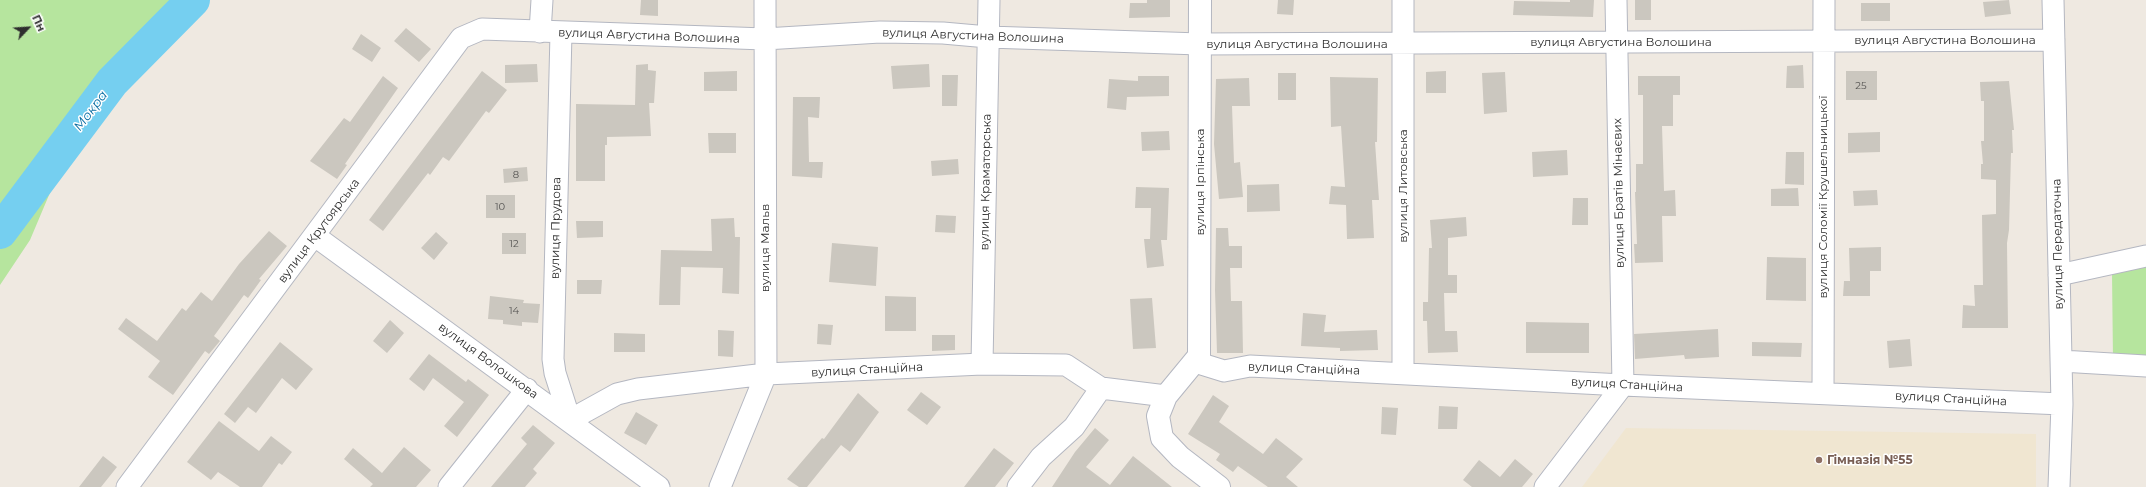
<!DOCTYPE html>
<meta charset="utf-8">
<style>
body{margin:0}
#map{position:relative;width:2146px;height:487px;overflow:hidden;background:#efe9e1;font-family:Montserrat,sans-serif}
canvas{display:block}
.north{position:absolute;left:8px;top:8px;width:40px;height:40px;-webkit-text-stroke:3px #fff;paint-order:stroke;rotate:65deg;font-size:11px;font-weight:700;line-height:16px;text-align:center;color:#2e2e2e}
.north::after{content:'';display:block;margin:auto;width:14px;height:18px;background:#2e2e2e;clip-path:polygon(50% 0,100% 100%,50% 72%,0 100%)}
</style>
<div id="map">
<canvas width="2146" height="487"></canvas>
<div class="north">Пн</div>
</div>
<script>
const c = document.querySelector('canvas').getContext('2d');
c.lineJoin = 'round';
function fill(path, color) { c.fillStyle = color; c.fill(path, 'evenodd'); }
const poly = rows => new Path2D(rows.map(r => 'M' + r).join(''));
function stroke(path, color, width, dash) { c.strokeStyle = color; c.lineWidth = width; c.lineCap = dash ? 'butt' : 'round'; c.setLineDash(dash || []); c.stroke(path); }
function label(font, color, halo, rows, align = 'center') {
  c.font = font + ' Montserrat,sans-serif'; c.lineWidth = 3; c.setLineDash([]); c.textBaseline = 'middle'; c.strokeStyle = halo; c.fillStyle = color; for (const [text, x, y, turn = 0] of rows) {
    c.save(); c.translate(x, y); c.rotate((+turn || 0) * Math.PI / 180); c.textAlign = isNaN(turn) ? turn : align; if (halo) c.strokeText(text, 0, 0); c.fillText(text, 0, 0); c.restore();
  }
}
const education = poly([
 [1626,428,2036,434,2036,487,1582,487]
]);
const green = poly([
 [0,0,173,0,101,72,30,240,0,285],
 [2146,267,2146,363,2113,360,2112,273]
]);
const river = poly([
 [0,232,112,82,193,0]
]);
const building = poly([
 [641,0,658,0,658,16,640,15],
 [1147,0,1170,0,1170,17,1129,18,1130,3,1147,3],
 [1278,0,1294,0,1293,15,1277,14],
 [1570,0,1594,0,1593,17,1513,15,1514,1,1570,2],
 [1635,0,1651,0,1651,20,1635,20],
 [2009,0,2011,14,1985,17,1983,2],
 [1861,3,1890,3,1890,21,1861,21],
 [406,28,431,49,419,62,394,41],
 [361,34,381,48,372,62,352,49],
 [537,64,538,82,505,83,505,65],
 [648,64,648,70,656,71,654,103,649,103,651,136,607,137,607,145,605,145,605,181,576,181,576,104,635,105,636,65],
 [929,64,930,87,893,89,891,66],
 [1803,65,1804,88,1786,88,1787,66],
 [482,71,507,90,489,113,486,111,449,161,443,157,430,175,428,173,383,231,369,220],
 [737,71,737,91,704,91,704,72],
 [1446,71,1446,93,1426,93,1426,72],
 [1846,71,1877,71,1877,100,1846,100],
 [1505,72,1507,112,1484,114,1482,73],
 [1278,73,1296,73,1296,100,1278,100],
 [942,75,958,75,957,106,942,106],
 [383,76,398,88,345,164,347,165,337,179,310,161,344,118,350,122],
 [1138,76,1169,76,1169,96,1127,97,1126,110,1107,108,1109,79,1138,81],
 [1638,76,1680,76,1680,95,1673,95,1673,126,1662,126,1664,191,1675,190,1676,216,1662,216,1663,262,1635,263,1634,244,1637,244,1635,192,1636,192,1636,164,1643,164,1643,95,1638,95],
 [1330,77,1378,78,1377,142,1375,142,1379,200,1372,200,1374,238,1347,239,1346,205,1329,204,1331,186,1345,187,1341,126,1331,127],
 [1249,78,1250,106,1232,106,1234,163,1240,162,1243,197,1219,199,1214,144,1216,79],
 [2009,81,2014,130,2012,130,2013,153,2011,153,2009,230,2007,243,2008,328,1962,328,1963,305,1975,306,1974,285,1983,285,1982,215,1996,214,1996,180,1981,179,1981,164,1983,164,1981,141,1984,141,1984,101,1981,101,1980,82],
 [793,97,820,97,819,118,808,117,809,162,823,162,822,178,792,176],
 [1169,131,1170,150,1142,151,1141,132],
 [1880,132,1880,152,1848,153,1848,133],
 [708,133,736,133,736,153,709,153],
 [1567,150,1568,175,1533,177,1532,152],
 [1786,152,1804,152,1804,185,1785,184],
 [958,159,959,174,932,176,931,161],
 [527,167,528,181,504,183,503,169],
 [1279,184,1280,211,1247,212,1247,185],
 [1136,187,1169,188,1167,240,1161,240,1164,266,1147,268,1144,239,1150,239,1151,208,1135,208],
 [1798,188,1799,206,1771,206,1771,189],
 [1877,190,1878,205,1854,206,1853,191],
 [486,195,515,195,515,218,486,218],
 [1573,198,1588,198,1588,225,1572,225],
 [936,215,956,216,955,233,935,232],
 [1466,217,1467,236,1448,238,1448,275,1457,275,1457,293,1444,293,1445,331,1457,331,1458,352,1428,353,1427,321,1423,321,1423,302,1428,302,1429,248,1432,248,1430,220],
 [734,218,735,237,740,237,739,294,722,293,723,268,681,267,680,305,659,305,661,250,712,251,711,219],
 [576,221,603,221,603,237,577,238],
 [1216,228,1228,228,1229,246,1242,246,1242,268,1230,268,1231,301,1242,301,1243,353,1217,353,1215,290],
 [269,231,287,246,259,279,261,280,248,298,244,295,214,336,220,341,209,354,205,351,173,395,148,377,160,361,118,329,126,318,157,341,182,308,186,311,201,292,212,301,239,264],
 [436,232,448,243,434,260,421,248],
 [502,233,526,233,526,254,502,254],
 [832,243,878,247,876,286,829,282],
 [1881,247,1881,271,1870,271,1870,296,1843,296,1844,281,1850,281,1849,248],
 [1767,257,1806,258,1806,301,1766,300],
 [577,280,602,280,601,294,577,294],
 [490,296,524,300,523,303,540,304,538,323,522,322,522,326,503,324,503,320,488,319],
 [885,296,916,297,916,331,885,331],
 [1152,298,1156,348,1133,349,1130,299],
 [1303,313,1326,315,1324,332,1377,330,1378,350,1340,351,1340,348,1301,346],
 [390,320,404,333,387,353,373,341],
 [1526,322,1589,323,1589,353,1526,353],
 [818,324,833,325,831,345,817,344],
 [1718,329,1719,357,1685,359,1684,355,1635,359,1634,334],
 [718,330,734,331,733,357,718,356],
 [614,333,645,334,645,352,614,352],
 [932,335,955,335,955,350,932,351],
 [1910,339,1912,366,1889,368,1887,341],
 [280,342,313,369,296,390,282,378,256,413,248,407,235,423,224,414],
 [1752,342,1802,343,1801,357,1752,356],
 [429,354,466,382,468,379,489,395,457,437,444,426,464,402,433,378,424,391,409,379],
 [921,392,941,407,927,425,907,410],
 [858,393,879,412,850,452,841,445,807,487,799,487,787,479,822,438,824,439],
 [1213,395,1229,406,1219,422,1263,454,1276,438,1303,459,1286,477,1298,487,1268,487,1238,466,1233,472,1216,460,1220,454,1188,434],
 [1439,406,1458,407,1457,429,1438,429],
 [1382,407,1398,408,1396,435,1381,434],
 [636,412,658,425,646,445,624,433],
 [219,421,259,451,271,436,292,452,282,465,279,463,262,487,240,487,218,472,211,480,187,462],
 [533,425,555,443,533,469,537,473,525,487,491,487,527,444,521,438],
 [1095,428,1109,440,1086,467,1110,485,1133,456,1172,487,1052,487,1075,452],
 [404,447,431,470,416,487,370,487,373,484,344,459,353,448,382,473],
 [994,448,1014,463,995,487,964,487],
 [103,456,117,467,101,487,79,487],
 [1515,459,1533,474,1522,487,1472,487,1463,480,1479,460,1500,477]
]);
const minor = poly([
 [1403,0,1403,373],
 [2053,0,2062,404,2059,487],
 [540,32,542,0],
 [561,33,553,359,555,373,570,420,617,394,638,389,766,374,982,364,1066,365,1101,388,1166,396],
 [315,236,659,487],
 [2059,275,2146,256],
 [2061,361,2146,366],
 [1195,362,1224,371,1250,366,1623,385,2062,404],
 [982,364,989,0],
 [1823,393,1824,0],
 [127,487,461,38,482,29,765,39,880,32,943,33,988,37,1200,44,2054,40],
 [449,487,527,389],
 [720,487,766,374,765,0],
 [1018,487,1041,457,1074,427,1101,388],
 [1545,487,1623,385,1616,0]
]);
const tertiary = poly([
 [1200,0,1199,356,1166,396,1158,416,1162,438,1180,457,1219,487]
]);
const markers = [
 [1819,460,4,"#8d6e63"]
];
const numberNames = [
 ["25",1861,86],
 ["8",516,175],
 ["10",500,207],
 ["12",514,244],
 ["14",514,311]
];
const streetNames = [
 ["вулиця Августина Волошина",649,36,2],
 ["вулиця Августина Волошина",973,36,2],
 ["вулиця Августина Волошина",1945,40],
 ["вулиця Августина Волошина",1621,42],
 ["вулиця Августина Волошина",1297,44],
 ["вулиця Краматорська",986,182,-89],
 ["вулиця Ірпінська",1200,182,-90],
 ["вулиця Литовська",1403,186,-90],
 ["вулиця Братів Мінаєвих",1619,193,-91],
 ["вулиця Соломії Крушельницької",1823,197,-90],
 ["вулиця Прудова",556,228,-89],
 ["вулиця Крутоярська",319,231,-53],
 ["вулиця Передаточна",2058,244,-91],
 ["вулиця Мальв",765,248,-90],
 ["вулиця Волошкова",488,361,36],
 ["вулиця Станційна",1304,369,2],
 ["вулиця Станційна",867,370,-3],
 ["вулиця Станційна",1627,385,3],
 ["вулиця Станційна",1951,399,3]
];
const educationNames = [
 ["Гімназія №55",1827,460]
];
const waterNames = [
 ["Мокра",91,111,-53]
];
fill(education, '#f0e6d1');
fill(green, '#b6e59e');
stroke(river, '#75cff0', 34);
fill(building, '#cbc7bf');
stroke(minor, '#b4b7c1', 23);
stroke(tertiary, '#b4b7c1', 24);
stroke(minor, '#fff', 21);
stroke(tertiary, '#fff', 22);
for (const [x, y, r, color] of markers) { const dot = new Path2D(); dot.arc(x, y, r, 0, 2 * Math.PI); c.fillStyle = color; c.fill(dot); stroke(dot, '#fff', 1.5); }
label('10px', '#555452', null, numberNames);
label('12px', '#2e2e2e', '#fff', streetNames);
label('bold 12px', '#785e54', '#fff', educationNames, 'left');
label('italic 13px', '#0d6fa3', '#fff', waterNames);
</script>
